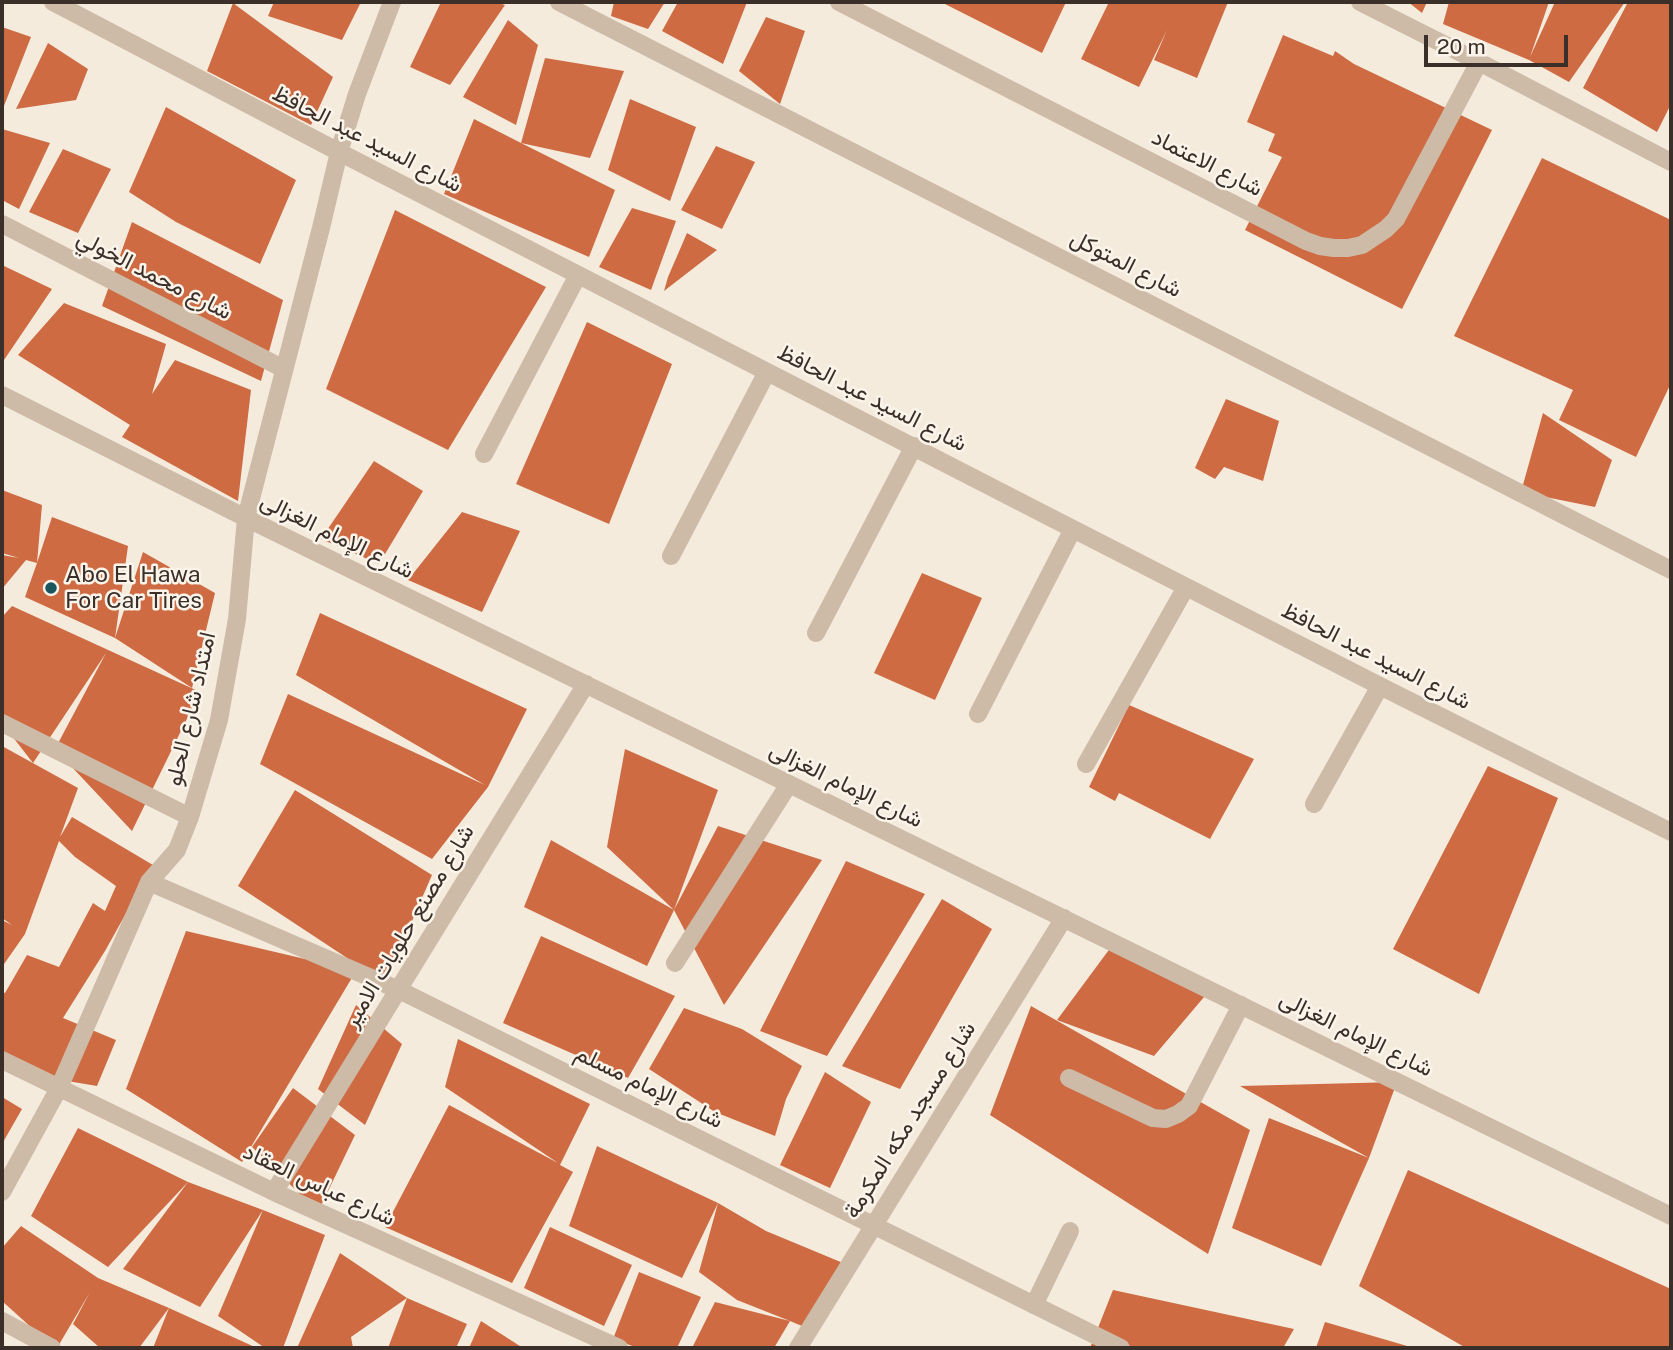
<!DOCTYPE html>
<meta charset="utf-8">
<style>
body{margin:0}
#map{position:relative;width:1673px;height:1350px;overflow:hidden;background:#f4ebdd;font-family:"Public Sans",sans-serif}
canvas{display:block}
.frame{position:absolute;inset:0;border:4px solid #3a2f29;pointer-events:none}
.scale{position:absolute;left:1424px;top:35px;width:144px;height:32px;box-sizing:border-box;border:4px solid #3a2f29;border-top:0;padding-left:9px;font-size:21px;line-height:24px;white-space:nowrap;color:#3a2f29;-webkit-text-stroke:5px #fbf4ea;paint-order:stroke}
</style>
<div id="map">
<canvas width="1673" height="1350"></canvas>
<div class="frame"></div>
<div class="scale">20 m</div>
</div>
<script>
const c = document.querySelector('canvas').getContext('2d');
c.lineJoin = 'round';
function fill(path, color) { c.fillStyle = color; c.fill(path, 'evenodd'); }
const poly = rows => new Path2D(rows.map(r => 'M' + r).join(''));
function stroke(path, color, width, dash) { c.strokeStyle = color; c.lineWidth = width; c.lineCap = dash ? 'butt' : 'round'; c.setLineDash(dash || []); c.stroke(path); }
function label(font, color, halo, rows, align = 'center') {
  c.font = font + ' "Public Sans",Vazirmatn,sans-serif'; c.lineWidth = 5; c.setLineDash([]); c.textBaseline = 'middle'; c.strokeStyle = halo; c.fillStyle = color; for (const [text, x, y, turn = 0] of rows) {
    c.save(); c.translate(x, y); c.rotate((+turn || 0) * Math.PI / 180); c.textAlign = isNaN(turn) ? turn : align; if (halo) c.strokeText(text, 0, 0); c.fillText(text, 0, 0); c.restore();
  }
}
const building = poly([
 [274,2,361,2,342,40,268,16],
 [441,2,496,2,505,5,450,85,410,67],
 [614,2,665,2,648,29,611,16],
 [678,2,747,2,723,64,662,31],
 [941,2,1066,2,1042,53],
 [1109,2,1228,2,1197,78,1154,60,1167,30,1139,87,1081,59],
 [1408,2,1427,2,1422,13],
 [1449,2,1549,2,1530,57,1555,2,1625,2,1569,82,1529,60,1443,24],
 [1628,2,1671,2,1671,104,1657,132,1583,88],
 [233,3,333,77,311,125,207,71],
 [766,17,805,31,780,104,739,71],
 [508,20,538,45,516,125,463,97],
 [2,27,31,37,2,111],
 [1283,35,1333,56,1335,51,1354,64,1492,130,1402,309,1245,230,1282,157,1268,151,1275,134,1247,122],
 [48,43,88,69,76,100,16,109],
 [545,58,624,71,590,158,521,143,615,190,589,257,444,194,474,119,521,143],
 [630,99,696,127,670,201,608,170],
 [166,107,296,180,260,264,176,222,129,192],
 [2,129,50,143,19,209,2,200],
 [716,146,755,162,722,229,681,210],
 [63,149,111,169,78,233,29,212],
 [1542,158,1671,220,1671,383,1636,457,1559,420,1573,390,1454,336],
 [632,208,676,221,651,290,599,267],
 [395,210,546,287,448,450,326,389],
 [132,222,283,300,261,381,102,306],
 [687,233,717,250,664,291,668,277],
 [2,265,52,289,2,363],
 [64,303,166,344,152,394,175,360,251,390,238,501,122,437,130,425,18,355],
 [587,322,672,364,609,524,516,484],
 [1226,399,1279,421,1263,481,1224,467,1215,479,1195,468],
 [1543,413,1612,460,1595,507,1521,492],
 [374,461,423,491,379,564,321,539],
 [2,490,42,505,37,563,52,517,128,546,115,638,25,597,37,563,26,560,2,589,2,555,19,558,2,553],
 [462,512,520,531,482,612,408,580],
 [143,552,215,593,192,688,115,638],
 [922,573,982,598,935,700,874,673],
 [12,606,200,692,132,831,55,749,106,653,33,763,2,723,2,617],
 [320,613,527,709,488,787,432,859,260,764,288,694,485,785,296,675],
 [1129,705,1254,759,1210,839,1119,793,1115,801,1089,787],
 [2,746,78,788,60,837,72,817,153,865,105,951,63,1018,116,1040,97,1086,2,1070,2,992,5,993,27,955,59,967,93,903,105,911,116,886,75,857,59,841,25,934,2,967,2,920,12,925,2,918],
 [625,749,718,790,674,910,718,826,822,860,724,1005,674,910,607,847],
 [1488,766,1558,798,1479,994,1393,949],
 [295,790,432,875,385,983,238,886],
 [551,840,674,910,647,966,524,907],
 [846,861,925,894,827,1056,760,1031],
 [942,899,992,929,900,1089,842,1066],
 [186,931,356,971,242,1162,126,1089],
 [541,936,675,996,628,1078,503,1023],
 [1114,943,1210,990,1154,1056,1057,1020],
 [356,1005,402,1044,365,1125,318,1089],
 [1031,1006,1250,1130,1208,1254,990,1115],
 [684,1008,742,1029,802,1066,786,1099,775,1136,715,1112,649,1069],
 [458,1039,590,1104,560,1165,573,1172,512,1283,385,1227,449,1105,558,1163,445,1087],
 [825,1072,871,1102,830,1188,780,1165],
 [1397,1082,1369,1158,1321,1266,1232,1228,1269,1118,1369,1158,1240,1086],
 [293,1088,355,1135,318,1212,252,1147],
 [2,1097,22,1109,2,1144],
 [78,1128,188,1182,108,1267,31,1216],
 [597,1146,718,1203,682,1278,569,1226],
 [1408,1170,1671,1289,1671,1348,1466,1348,1359,1286],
 [188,1182,263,1210,200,1307,123,1269],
 [718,1203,766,1231,843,1263,802,1326,790,1321,774,1348,692,1348,715,1302,790,1321,737,1300,699,1272],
 [263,1210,325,1235,283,1348,265,1348,218,1316],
 [21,1226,98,1278,169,1308,139,1348,100,1348,73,1324,90,1292,57,1348,54,1348,2,1301,2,1248],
 [550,1227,632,1265,604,1326,524,1288],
 [340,1253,407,1298,351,1337,353,1348,297,1348],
 [639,1272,701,1297,677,1348,638,1348,613,1339],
 [1113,1290,1294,1329,1283,1348,1090,1348],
 [407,1298,467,1324,456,1348,388,1348],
 [169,1308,257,1348,153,1348],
 [481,1321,523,1348,469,1348],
 [1325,1322,1414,1348,1316,1348]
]);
const service = poly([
 [1069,1078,1153,1118,1166,1119,1178,1114,1189,1106,1241,1005],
 [1034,1305,1070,1231]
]);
const minor = poly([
 [53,2,339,152,1073,529,1380,686,1671,832],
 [559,2,1671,570],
 [839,2,1306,241,1320,246,1334,248,1348,248,1362,245,1386,229,1396,219,1479,62],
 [1360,2,1479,62,1671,162],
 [2,224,284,369],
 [2,395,246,518,1671,1216],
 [484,454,578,275],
 [671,556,767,372],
 [816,633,914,446],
 [978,714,1073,529],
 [2,723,190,817],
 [1086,764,1186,587],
 [1314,804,1380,686],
 [149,882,399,990,1121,1348],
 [675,963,789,784],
 [2,1060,274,1192,619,1348],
 [2,1192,59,1088,149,882,177,850,190,817,219,720,237,619,246,518,321,228,339,152,357,94,392,2],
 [274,1192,586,684],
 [2,1321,52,1348],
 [798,1348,1064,918]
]);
const markers = [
 [51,588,7,"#1b565e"]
];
const streetNames = [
 ["شارع السيد عبد الحافظ",367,139,27],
 ["شارع الاعتماد",1207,163,27],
 ["شارع المتوكل",1126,264,27],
 ["شارع محمد الخولي",154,275,27],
 ["شارع السيد عبد الحافظ",872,398,27],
 ["شارع الإمام الغزالى",337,536,26],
 ["شارع السيد عبد الحافظ",1376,656,27],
 ["امتداد شارع الحلو",191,709,-77],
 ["شارع الإمام الغزالى",846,785,26],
 ["شارع مصنع حلويات الامير",409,926,-59],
 ["شارع الإمام الغزالى",1356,1034,26],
 ["شارع الإمام مسلم",649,1087,26],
 ["شارع مسجد مكه المكرمة",910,1120,-58],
 ["شارع عباس العقاد",319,1185,25]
];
const poiNames = [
 ["Abo El Hawa",65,575],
 ["For Car Tires",65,601]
];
fill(building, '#ce6b42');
stroke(service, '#cdbba8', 18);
stroke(minor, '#cdbba8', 18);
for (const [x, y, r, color] of markers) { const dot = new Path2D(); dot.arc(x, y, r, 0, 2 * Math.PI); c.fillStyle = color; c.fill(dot); stroke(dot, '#fbf4ea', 2.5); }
label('23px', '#3a2f29', '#fbf4ea', streetNames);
label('23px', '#3a2f29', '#fbf4ea', poiNames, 'left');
</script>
